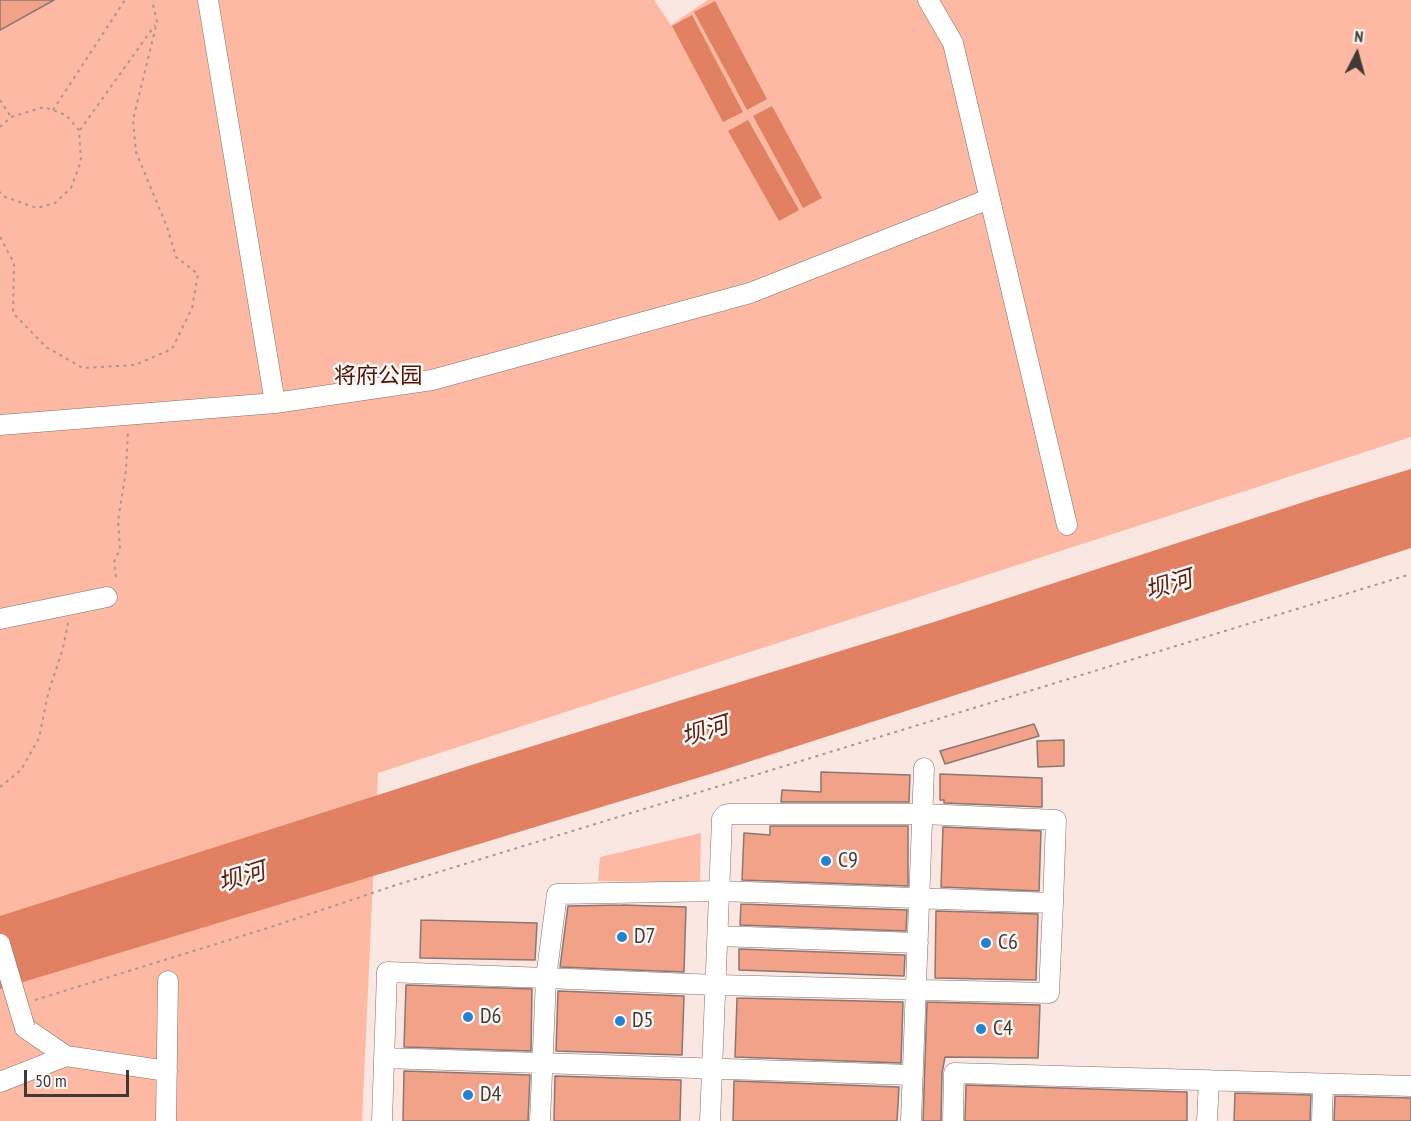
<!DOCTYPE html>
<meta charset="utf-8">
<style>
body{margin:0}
#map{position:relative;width:1411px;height:1121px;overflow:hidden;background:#fbe7e1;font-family:"PT Sans Narrow",sans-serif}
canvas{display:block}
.north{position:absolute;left:1327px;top:24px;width:60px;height:60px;-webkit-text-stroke:4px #fcf8f7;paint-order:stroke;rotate:6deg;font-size:16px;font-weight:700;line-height:24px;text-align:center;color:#413936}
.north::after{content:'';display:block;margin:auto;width:21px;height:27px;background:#413936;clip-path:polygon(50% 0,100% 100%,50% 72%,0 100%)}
.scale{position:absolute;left:24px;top:1070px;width:105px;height:27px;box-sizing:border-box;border:3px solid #413936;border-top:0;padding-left:8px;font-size:18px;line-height:21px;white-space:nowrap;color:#413936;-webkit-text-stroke:4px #fcf8f7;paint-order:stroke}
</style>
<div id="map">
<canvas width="1411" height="1121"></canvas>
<div class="north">N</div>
<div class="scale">50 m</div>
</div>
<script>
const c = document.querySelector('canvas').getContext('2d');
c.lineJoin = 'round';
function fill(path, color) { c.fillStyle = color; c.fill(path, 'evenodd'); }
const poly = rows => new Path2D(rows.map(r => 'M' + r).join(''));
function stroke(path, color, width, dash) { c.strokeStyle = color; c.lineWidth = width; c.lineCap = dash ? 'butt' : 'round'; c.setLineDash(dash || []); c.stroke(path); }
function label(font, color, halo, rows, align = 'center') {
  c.font = font + ' "PT Sans Narrow","Noto Sans SC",sans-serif'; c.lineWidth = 5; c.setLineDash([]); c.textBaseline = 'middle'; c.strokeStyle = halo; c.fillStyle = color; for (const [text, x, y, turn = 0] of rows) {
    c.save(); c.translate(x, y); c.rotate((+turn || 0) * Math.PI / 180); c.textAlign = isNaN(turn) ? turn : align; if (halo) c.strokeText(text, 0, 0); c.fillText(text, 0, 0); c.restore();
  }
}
const green = poly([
 [0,0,654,0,671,25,708,0,1411,0,1411,437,378,773,362,1121,0,1121],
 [701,833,700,883,598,881,600,857]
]);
const water = poly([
 [715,1,767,99,747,110,694,12],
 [692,15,743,112,723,122,672,26],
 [772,106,822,198,803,208,753,116],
 [748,120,799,210,779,221,728,131],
 [1411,469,1411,548,717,772,0,989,0,916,481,762,934,622,1316,498]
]);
const building = poly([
 [0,0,54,0,0,30,0,0],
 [1034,724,1039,736,945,764,940,751,1034,724],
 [1064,740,1064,766,1038,767,1037,741,1064,740],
 [821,772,910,775,909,802,781,802,782,790,821,792,821,772],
 [940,774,1042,778,1042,807,944,803,944,800,940,800,940,774],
 [770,826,908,826,908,886,742,880,744,833,770,835,770,826],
 [943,827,1041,831,1039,891,941,887,943,827],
 [741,904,907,910,906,931,740,925,741,904],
 [623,905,686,907,684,972,560,967,568,906,623,905],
 [936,911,1038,914,1036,980,935,978,936,911],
 [421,920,537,923,535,960,420,958,421,920],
 [739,949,905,955,904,976,739,970,739,949],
 [406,985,532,989,531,1051,404,1047,406,985],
 [558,991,684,996,682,1055,556,1051,558,991],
 [737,998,903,1002,901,1063,735,1057,737,998],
 [927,1002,1040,1005,1038,1058,945,1057,942,1073,941,1121,923,1121,927,1002],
 [404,1071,530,1075,528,1121,403,1121,404,1071],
 [555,1076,681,1080,680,1121,554,1121,555,1076],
 [734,1081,899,1087,897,1121,733,1121,734,1081],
 [966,1085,1187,1092,1187,1121,965,1121,966,1085],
 [1235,1093,1311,1095,1310,1121,1234,1121,1235,1093],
 [1335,1096,1411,1098,1411,1121,1334,1121,1335,1096]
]);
const path = poly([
 [0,100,11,117],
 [53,110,125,0],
 [0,127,11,117,44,107,66,115,79,130,81,161,71,188,55,203,37,208,5,197,0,192],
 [80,130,155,25],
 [0,237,14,263,13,313,46,347,83,368,135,365,172,349,192,308,198,274,176,257,167,227,136,152,133,120,157,22,152,0],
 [116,577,114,562,120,549,118,521,126,470,128,432],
 [0,787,21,770,39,738,48,694,63,648,68,623],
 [35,1000,271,927,393,886,1411,574]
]);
const minor = poly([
 [208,0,275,403],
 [928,0,953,43,1067,525],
 [0,425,275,403,432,380,750,293,989,199],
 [0,619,107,597],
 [718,936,918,943],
 [25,1028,66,1056],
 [384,1058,913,1075],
 [0,1082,66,1056,167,1071],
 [166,1121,168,981],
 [382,1121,387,972,546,978,716,985,1049,993,1053,903,720,891,557,894,546,978,540,1121],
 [710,1121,722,819,725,815,729,814,923,814,1056,820,1053,903],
 [911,1121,924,768],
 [953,1121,954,1073,1411,1086],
 [1207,1121,1209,1080],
 [1322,1121,1323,1084]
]);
const minorBridge = poly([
 [0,944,25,1028]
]);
const markers = [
 [826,861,6,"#2284d0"],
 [622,937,6,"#2284d0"],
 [986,943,6,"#2284d0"],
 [468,1017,6,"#2284d0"],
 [620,1021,6,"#2284d0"],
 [981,1029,6,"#2284d0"],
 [468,1095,6,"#2284d0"]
];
const parkNames = [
 ["将府公园",378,377]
];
const poiNames = [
 ["C9",838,861],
 ["D7",634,937],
 ["C6",998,943],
 ["D6",480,1017],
 ["D5",632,1021],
 ["C4",993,1029],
 ["D4",480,1095]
];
const waterNames = [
 ["坝河",1169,586,-17],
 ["坝河",705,732,-17],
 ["坝河",242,878,-17]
];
fill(green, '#fdb9a4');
fill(water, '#e28063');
fill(building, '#f3a28a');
stroke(building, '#897772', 1.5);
stroke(minor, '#82706b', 21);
stroke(path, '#a69793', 2, [3, 4.5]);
stroke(minor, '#fff', 20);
stroke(minorBridge, '#82706b', 21, []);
stroke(minorBridge, '#fff', 20);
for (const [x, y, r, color] of markers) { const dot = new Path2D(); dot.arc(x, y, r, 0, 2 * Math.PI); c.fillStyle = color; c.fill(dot); stroke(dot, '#fcf8f7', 2); }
label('22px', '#521502', '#fcf8f7', parkNames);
label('22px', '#413936', '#fcf8f7', poiNames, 'left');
label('italic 24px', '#5f220e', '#fcf8f7', waterNames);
</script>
